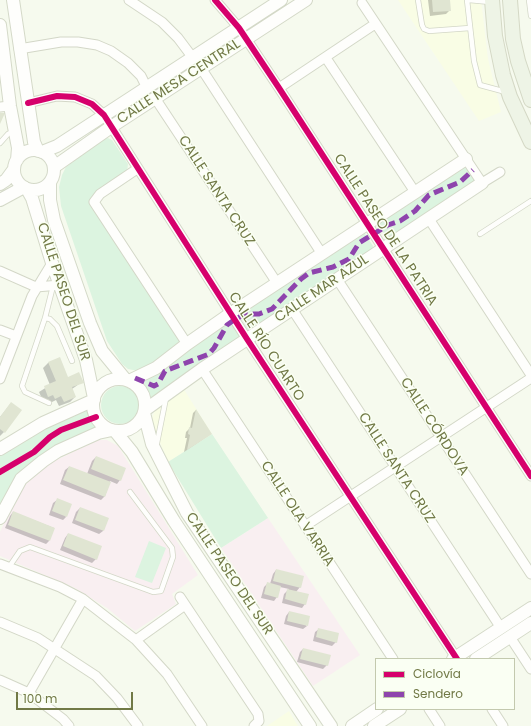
<!DOCTYPE html>
<meta charset="utf-8">
<style>
body{margin:0}
#map{position:relative;width:531px;height:726px;overflow:hidden;background:#f6faee;font-family:Poppins,sans-serif}
canvas{display:block}
.legend{position:absolute;left:375px;top:658px;width:140px;height:52px;box-sizing:border-box;background:#fafff3;border:1px solid #c3c9ae;margin:0;padding:5px 7px;list-style:none;font-size:12px;color:#717946}
.legend li{display:flex;align-items:center;gap:8px;height:20px}
.legend b{width:20px;border:1px solid #c3c9ae}
.scale{position:absolute;left:16px;top:692px;width:117px;height:18px;box-sizing:border-box;border:2px solid #717946;border-top:0;padding-left:5px;font-size:12px;line-height:14px;white-space:nowrap;color:#717946;-webkit-text-stroke:3px #fafff3;paint-order:stroke}
</style>
<div id="map">
<canvas width="531" height="726"></canvas>
<ul class="legend">
<li><b style="height:5px;background:#d6006c"></b>Ciclovía</li>
<li><b style="height:5px;background:#8e44ad"></b>Sendero</li>
</ul>
<div class="scale">100 m</div>
</div>
<script>
const c = document.querySelector('canvas').getContext('2d');
c.lineJoin = 'round';
function fill(path, color) { c.fillStyle = color; c.fill(path, 'evenodd'); }
const poly = rows => new Path2D(rows.map(r => 'M' + r).join(''));
function stroke(path, color, width, dash) { c.strokeStyle = color; c.lineWidth = width; c.lineCap = dash ? 'butt' : 'round'; c.setLineDash(dash || []); c.stroke(path); }
function label(font, color, halo, rows, align = 'center') {
  c.font = font + ' Poppins,sans-serif'; c.lineWidth = 3; c.setLineDash([]); c.textBaseline = 'middle'; c.strokeStyle = halo; c.fillStyle = color; for (const [text, x, y, turn = 0] of rows) {
    c.save(); c.translate(x, y); c.rotate((+turn || 0) * Math.PI / 180); c.textAlign = isNaN(turn) ? turn : align; if (halo) c.strokeText(text, 0, 0); c.fillText(text, 0, 0); c.restore();
  }
}
const commercial = poly([
 [398,0,481,0,488,59,501,112,479,121],
 [183,388,212,434,168,462,153,425,152,418,155,410],
 [289,711,298,726,267,726]
]);
const education = poly([
 [98,440,107,440,118,446,198,575,172,594,176,604,135,631,107,608,75,588,0,556,0,532,19,491,42,467],
 [268,518,360,655,313,686,221,548]
]);
const green = poly([
 [108,138,112,140,128,164,127,172,96,192,92,199,92,208,180,341,174,350,162,361,138,371,128,369,122,364,107,341,61,206,59,187,62,175,66,167,103,139],
 [462,167,468,169,474,180,474,185,388,240,378,224],
 [359,234,365,234,373,246,372,249,250,331,247,329,239,315],
 [229,321,242,338,148,403,148,394,139,380],
 '101 405a19 19 0 1 1 38 0a19 19 0 1 1-38 0Z',
 [87,406,92,421,100,429,39,459,0,511,0,455,38,430,75,416],
 [212,434,268,518,221,548,168,462],
 [149,541,166,548,152,583,135,577]
]);
const shadow = poly([
 [428,0,449,0,450,10,446,14,430,16],
 [59,358,67,378,82,382,72,389,75,397,70,402,59,406,56,400,50,403,48,399,43,401,39,392,50,385,43,368,48,363],
 [11,403,4,432,0,436,0,417],
 [196,410,211,434,184,452,187,438,185,438,186,432,190,428,193,413],
 [96,457,120,480,117,484,110,481,105,496,101,500,60,484,65,470,69,467,87,474,92,461],
 [57,500,66,517,63,520,49,515,53,503],
 [80,508,107,519,103,531,99,534,72,523,76,512],
 [13,512,54,528,49,541,46,544,5,528,10,516],
 [68,534,96,559,92,563,60,550,65,538],
 [276,570,300,587,296,592,305,604,302,608,282,603,284,594,289,589,280,587,277,597,274,601,261,598,264,587,267,584,270,584,273,574],
 [289,612,307,626,303,629,284,624,286,616],
 [319,629,336,642,332,646,313,641,315,632],
 [303,649,327,665,323,669,297,662,300,652]
]);
const building = poly([
 [432,0,450,0,451,11,433,12],
 [0,113,5,113,0,124],
 [60,357,68,377,79,372,84,383,72,387,76,397,64,402,61,396,55,399,53,395,48,397,44,386,56,381,48,362],
 [11,402,22,410,5,433,0,429,0,417],
 [196,409,212,434,187,450,190,435,188,434,189,427,192,428],
 [96,456,126,468,121,481,91,469],
 [69,466,111,482,105,497,63,480],
 [57,498,72,504,67,517,52,511],
 [80,507,109,518,104,531,75,520],
 [13,511,55,528,50,541,8,525],
 [68,533,102,546,97,560,63,546],
 [276,569,304,576,301,588,273,581],
 [267,582,281,586,278,598,264,594],
 [287,589,309,594,306,605,285,599],
 [289,611,310,616,308,626,287,621],
 [318,628,339,633,337,643,316,637],
 [303,648,331,655,328,666,300,659]
]);
const lane = poly([
 [418,0,422,25,424,29,429,31,470,28],
 [467,0,474,61,480,85,506,92],
 [469,0,490,2],
 [529,0,531,16],
 [0,143,8,134,14,131],
 [480,234,531,201],
 [45,318,50,319,57,326,72,361],
 [49,403,25,392,22,386,45,318,53,286],
 [156,448,166,398],
 [9,567,20,551,30,547,153,592,161,591,173,557,172,548,130,492]
]);
const street = poly([
 [129,0,162,22,178,38,193,58],
 [215,0,239,28,279,88,531,476],
 [362,3,482,183,500,172],
 [19,49,61,42,78,42,97,45,111,51,128,63,141,76,147,88],
 [326,58,415,192],
 [201,68,322,254],
 [279,88,375,24],
 [155,98,277,283],
 [28,103,57,96,75,97,92,104,104,115,247,339,457,659],
 [0,107,10,106],
 [137,169,100,194,94,202,187,344],
 [429,219,531,375],
 [0,271,36,287,60,285],
 [337,279,531,574],
 [292,309,501,628],
 [0,330,16,336],
 [202,369,393,659],
 [0,379,32,296,52,263],
 [305,526,531,378],
 [0,564,60,587,83,599,136,640,167,674,202,726],
 [180,597,258,714,259,721,254,726],
 [0,622,38,638,96,676,117,698,138,726],
 [510,637,531,669],
 [136,640,185,605],
 [0,680,29,693,63,719,69,726],
 [29,693,83,599],
 [429,709,440,726],
 [492,709,503,726]
]);
const secondary = poly([
 [13,0,34,142,38,151],
 [0,25,10,106,18,148,17,160],
 '14 170a20 20 0 1 1 40 0a20 20 0 1 1-40 0Z',
 [42,152,57,146,281,0],
 [54,167,111,127,306,0],
 [50,183,50,200,54,220,90,323,102,351,125,379],
 [0,184,6,180,14,169],
 [27,189,32,198,52,263,86,360,94,398],
 [0,200,24,187],
 '93 405a26 26 0 1 1 52 0a26 26 0 1 1-52 0Z',
 [129,381,156,368,187,344,230,314,466,159],
 [145,410,202,369,482,183],
 [144,413,152,444,187,513,331,726],
 [115,431,132,452,174,521,310,726],
 [0,449,43,423,94,400],
 [0,518,21,479,43,461,58,451,98,433,112,430],
 [453,659,531,608],
 [476,659,531,623],
 [352,726,377,709],
 [374,726,400,709]
]);
const primary = poly([
 [492,0,495,36,503,75,510,97,531,142],
 [510,0,513,39,518,61,531,100]
]);
const quiet = poly([
 [135,378,154,386,158,384,165,371,209,354,214,348,227,325,234,320,245,314,259,314,272,309,301,279,309,273,333,267,349,259,359,243,388,225,400,221,415,211,429,195,460,182,473,170]
]);
const cycleway = poly([
 [215,0,239,28,279,88,531,476],
 [28,103,57,96,75,97,92,104,104,115,247,339,457,659],
 [0,472,34,452,50,437,61,430,96,417]
]);
const streetNames = [
 ["CALLE MESA CENTRAL",179,82,-33],
 ["CALLE SANTA CRUZ",216,191,57],
 ["CALLE PASEO DE LA PATRIA",385,230,57],
 ["CALLE MAR AZUL",322,289,-34],
 ["CALLE PASEO DEL SUR",63,292,72],
 ["CALLE RÍO CUARTO",266,347,57],
 ["CALLE CÓRDOVA",434,427,57],
 ["CALLE SANTA CRUZ",396,468,57],
 ["CALLE OLA VARRIA",297,514,57],
 ["CALLE PASEO DEL SUR",229,574,56]
];
fill(commercial, '#f9fde5');
fill(education, '#f9eff1');
fill(green, '#dcf4e0');
fill(shadow, '#0003');
fill(building, '#e0e5d2');
stroke(lane, '#d3d7c7', 6);
stroke(street, '#d3d7c7', 11);
stroke(secondary, '#d4d9c8', 14);
stroke(primary, '#d4d8c5', 16);
stroke(lane, '#fefefc', 4.5);
stroke(street, '#fefefc', 9);
stroke(secondary, '#fefefc', 12);
stroke(primary, '#eef4e6', 14);
stroke(quiet, '#8e44ad', 5, [10, 5]);
stroke(cycleway, '#d6006c', 6);
label('14px', '#717946', '#fafff3', streetNames);
</script>
